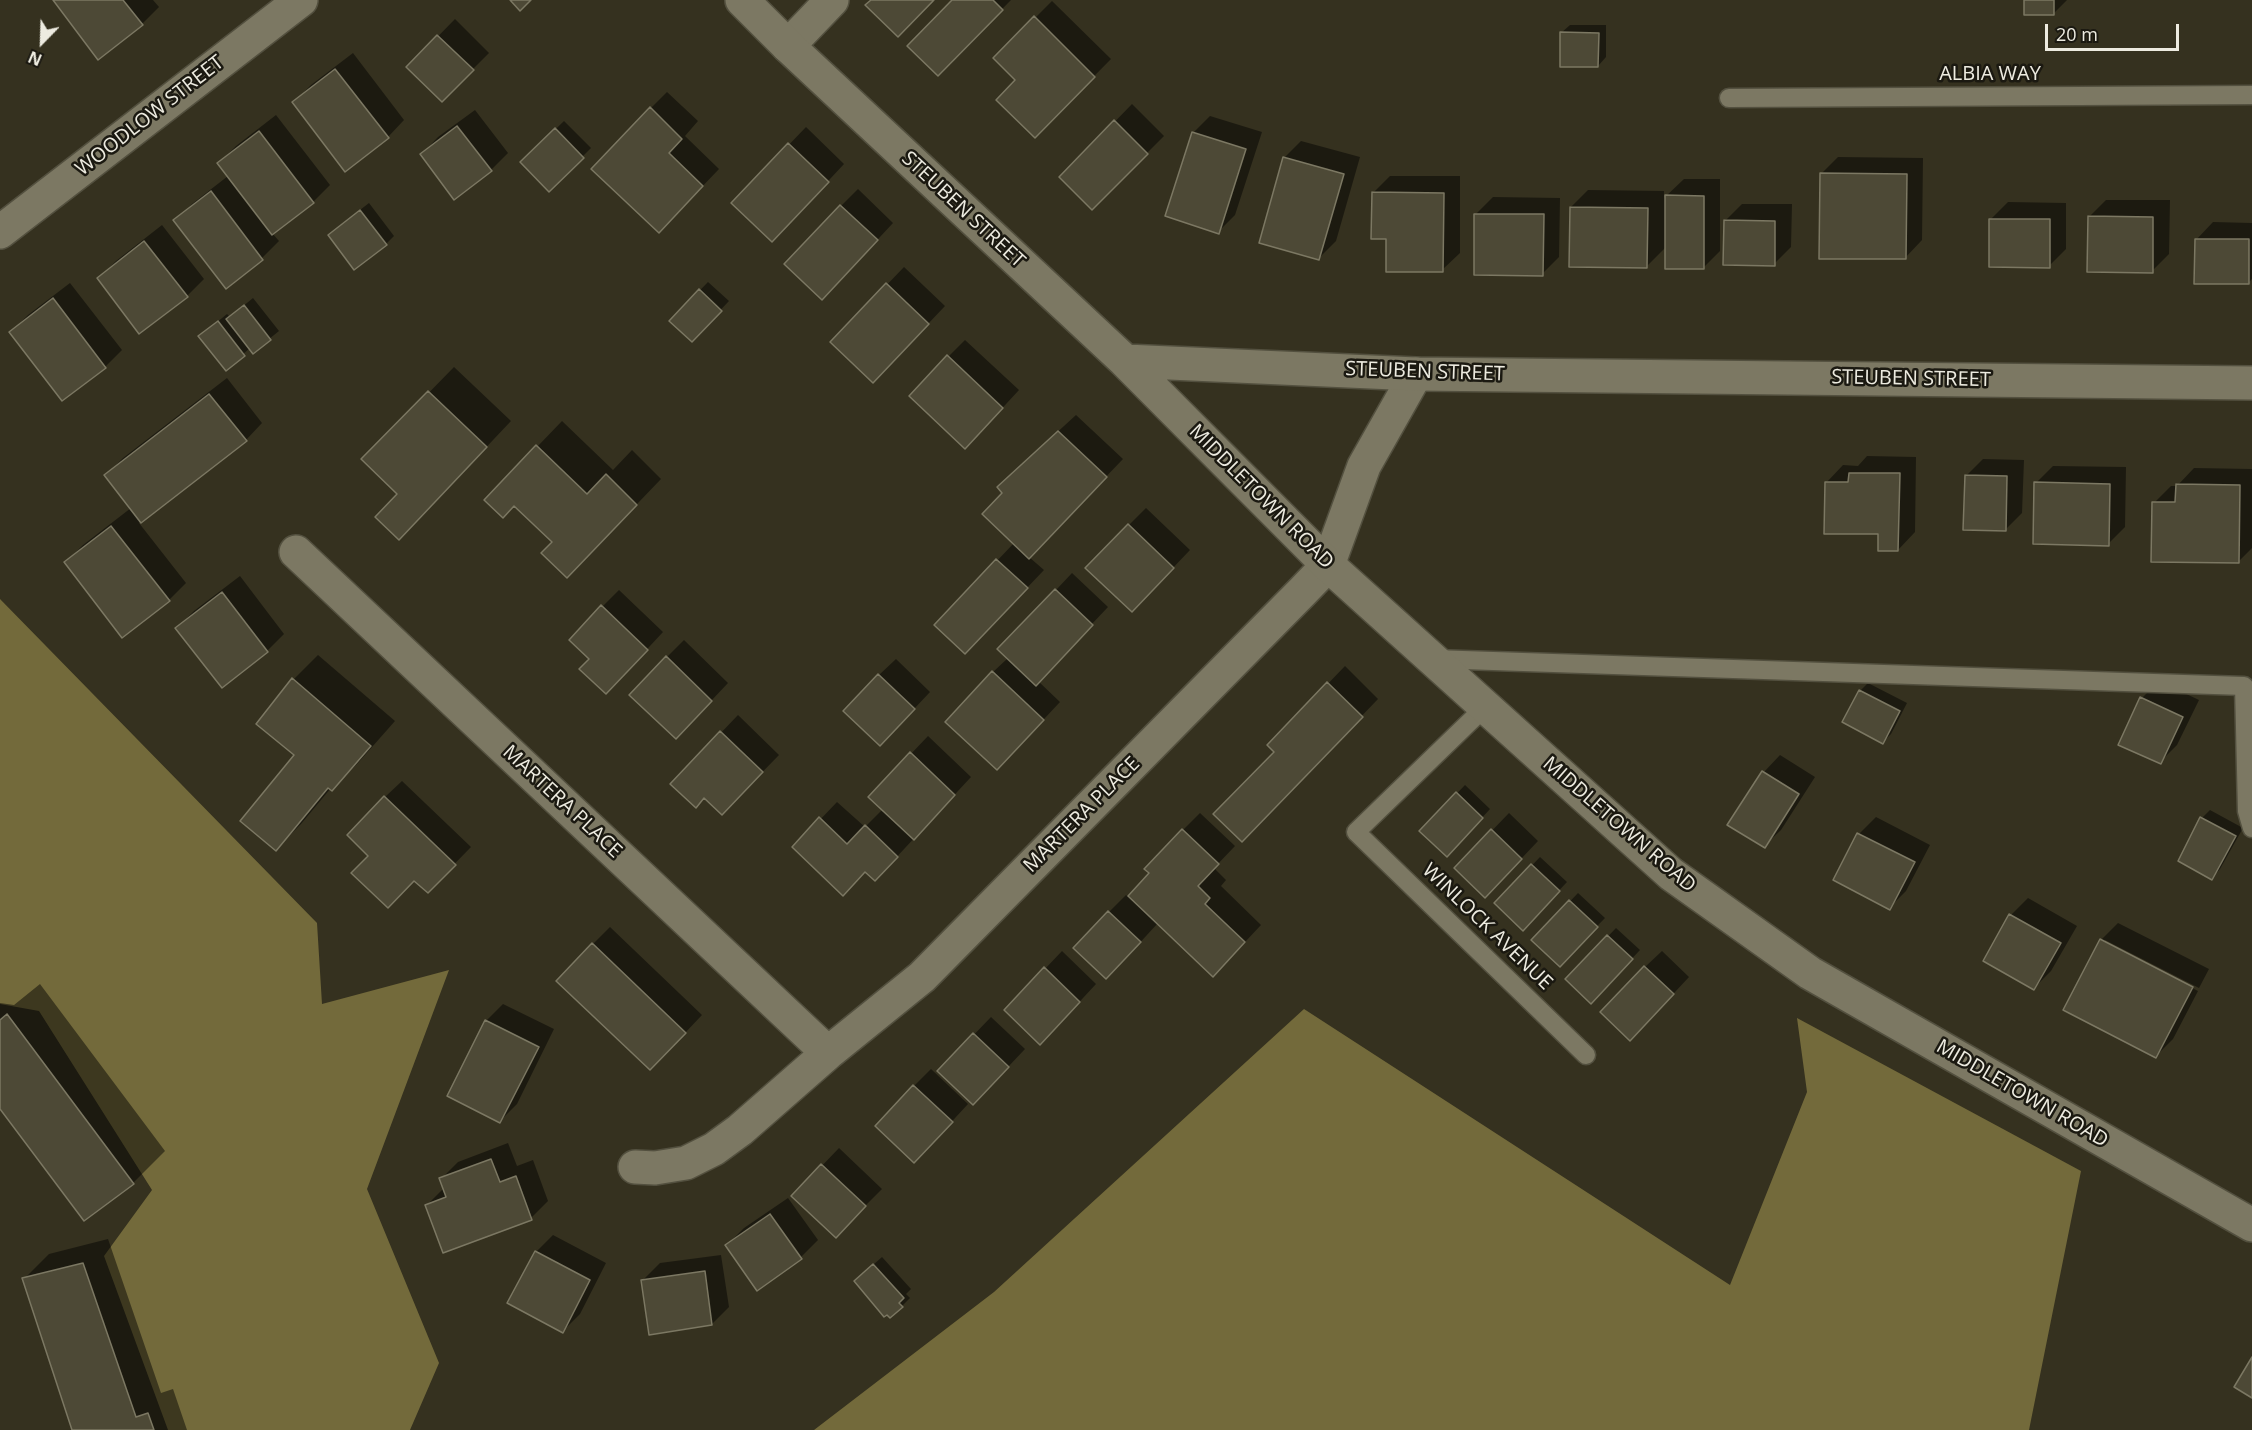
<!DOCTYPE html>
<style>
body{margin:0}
#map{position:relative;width:2252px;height:1430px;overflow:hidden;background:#35311f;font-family:"Open Sans",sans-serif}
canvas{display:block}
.north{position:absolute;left:12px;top:12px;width:60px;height:60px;-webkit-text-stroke:4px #1b1911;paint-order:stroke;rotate:203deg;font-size:16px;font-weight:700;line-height:24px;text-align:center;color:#edebe0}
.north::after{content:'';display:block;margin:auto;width:21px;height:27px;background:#edebe0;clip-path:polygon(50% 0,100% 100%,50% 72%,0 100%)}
.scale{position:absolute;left:2045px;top:24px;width:134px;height:27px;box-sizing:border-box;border:3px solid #edebe0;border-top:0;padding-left:8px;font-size:18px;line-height:21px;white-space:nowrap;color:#edebe0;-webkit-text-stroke:4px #1b1911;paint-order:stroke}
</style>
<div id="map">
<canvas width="2252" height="1430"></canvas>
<div class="north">N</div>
<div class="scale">20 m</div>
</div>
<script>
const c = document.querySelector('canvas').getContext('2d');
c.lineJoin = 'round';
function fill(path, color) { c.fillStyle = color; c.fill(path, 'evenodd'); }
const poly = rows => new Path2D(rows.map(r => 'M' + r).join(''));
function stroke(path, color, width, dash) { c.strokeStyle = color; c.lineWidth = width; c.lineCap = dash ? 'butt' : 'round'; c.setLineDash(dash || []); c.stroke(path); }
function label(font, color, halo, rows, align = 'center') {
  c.font = font + ' "Open Sans",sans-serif'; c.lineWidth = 5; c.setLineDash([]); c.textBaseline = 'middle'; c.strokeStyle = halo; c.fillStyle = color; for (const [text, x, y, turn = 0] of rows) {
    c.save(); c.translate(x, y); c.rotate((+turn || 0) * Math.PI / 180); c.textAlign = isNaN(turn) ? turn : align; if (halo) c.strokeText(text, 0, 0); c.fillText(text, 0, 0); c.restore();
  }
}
const forest = poly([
 [0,599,317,923,322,1004,449,970,367,1189,439,1363,410,1430,168,1430,104,1256,152,1190,39,1011,0,1004],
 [1304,1009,1730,1285,1807,1092,1797,1018,2081,1171,2029,1430,814,1430,994,1292]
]);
const shadow = poly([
 [54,0,153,0,159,7,142,24],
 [954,0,1011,0,938,74],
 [2026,0,2067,0,2054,13],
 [1052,1,1111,59,1035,136,1017,80,995,58],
 [455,19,489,53,442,100,408,67],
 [1570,25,1606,25,1606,57,1598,66,1561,33],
 [353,53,404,120,388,137,294,102,311,85],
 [667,92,698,121,685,136,719,169,676,214,651,108],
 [1132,104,1164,136,1092,208,1061,177],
 [475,110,508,153,491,170,422,154,438,137],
 [276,115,330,185,313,202,272,233,279,241,262,258,226,287,175,221,192,204,228,176,219,163,236,146],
 [1210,116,1262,132,1235,215,1218,232,1193,133],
 [564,121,591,148,549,190,522,162],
 [806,127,844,164,789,223,733,203],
 [1301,141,1360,157,1336,241,1319,258,1284,158],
 [1838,157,1923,158,1922,240,1905,258,1821,174],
 [1390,176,1460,176,1460,253,1442,270,1373,193],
 [1684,179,1720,179,1720,251,1703,268,1666,247,1647,266,1571,207,1588,190,1664,191,1664,198],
 [858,189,893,223,839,281,841,206],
 [1493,197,1560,198,1559,257,1542,274,1476,214],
 [2106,200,2170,200,2169,254,2152,271,2089,217],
 [2008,202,2066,203,2066,249,2049,266,1991,219],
 [369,203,394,236,386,244,338,227],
 [1742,204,1792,204,1791,247,1774,264,1725,221],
 [2213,222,2252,223,2252,279,2248,283,2196,240],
 [162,225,204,279,187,296,99,278,116,261],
 [904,267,945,306,890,364,832,342],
 [708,282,729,301,692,340,671,320],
 [70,283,122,350,105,367,11,332,28,315],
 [253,298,279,331,253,352,250,348,226,369,200,336,227,314,230,317],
 [965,340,1019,390,982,430,948,357],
 [454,367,511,421,424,513,399,494,364,459],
 [227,378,262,423,246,440,139,523,186,583,169,600,66,562,83,545,131,508,106,475,123,458],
 [1076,415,1123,459,1029,557,1044,570,982,635,936,625,1014,543,1004,493,1016,470],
 [562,421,613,470,632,450,661,479,592,551,514,504,486,500],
 [1867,456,1916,457,1915,532,1898,550,1826,483,1843,465,1858,466],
 [1983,459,2024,460,2022,513,2005,530,1966,476],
 [2053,466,2126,467,2125,527,2108,544,2036,483],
 [2194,468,2252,469,2252,548,2239,561,2154,503,2171,486,2177,486],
 [1146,508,1190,550,1149,593,1129,525],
 [1072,573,1108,607,1038,681,1060,702,1014,751,993,672,1008,658,1056,590],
 [240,576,284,634,267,651,177,628,194,611],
 [619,590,663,632,623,675,591,659,602,607],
 [684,640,728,683,693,720,667,657],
 [318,655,395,721,357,764,332,789,331,788,301,824,276,849,296,755,294,679],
 [896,659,930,692,897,727,879,675],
 [1345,666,1378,699,1259,823,1276,752,1269,745],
 [2159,681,2199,700,2177,745,2160,762,2142,698],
 [1868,683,1907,703,1891,734,1883,742,1860,691],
 [738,715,779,755,739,796,704,796,672,784],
 [928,736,971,777,892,862,866,871,794,847,837,802,865,827,883,809,870,797],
 [1780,755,1815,777,1781,830,1764,846,1730,825,1764,772],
 [402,781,471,847,428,891,414,879,370,855,385,797],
 [1465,785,1490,809,1455,847,1421,831],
 [2210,810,2243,828,2220,869,2212,878,2202,818],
 [1200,813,1235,846,1214,868,1226,880,1221,886,1261,925,1230,958,1158,923,1123,961,1109,912,1126,895,1128,897,1151,872,1183,830],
 [1509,813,1538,841,1502,879,1456,868],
 [1876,817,1930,845,1906,891,1889,908,1859,834],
 [1540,857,1567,882,1531,920,1496,903],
 [1578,893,1605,918,1559,965,1533,940],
 [2028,898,2077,926,2051,971,2034,988,2011,915],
 [2118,923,2209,969,2199,988,2105,940,2105,943,2198,991,2173,1039,2156,1056,2101,940],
 [610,927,702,1015,667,1052,593,944],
 [1616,928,1640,950,1591,1002,1567,979],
 [1062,951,1096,984,1057,1026,1006,1010],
 [1662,951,1689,977,1647,1022,1645,967],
 [40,984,165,1151,133,1183,85,1219,0,1106,0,1003,14,1005],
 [503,1004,554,1029,517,1104,500,1121,486,1021],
 [991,1017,1025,1049,990,1086,939,1071],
 [931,1069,968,1104,931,1144,914,1086],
 [508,1143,517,1166,533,1160,548,1201,531,1218,427,1205,444,1188,441,1179,458,1162],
 [839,1148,882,1189,852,1219,793,1196],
 [788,1198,818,1240,801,1257,757,1289,727,1245,744,1228],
 [553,1235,606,1263,580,1314,563,1331,509,1303,536,1252],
 [108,1239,161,1393,173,1389,187,1430,74,1430,24,1279,49,1254],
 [721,1255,729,1307,712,1324,643,1280,660,1263],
 [882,1257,911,1289,906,1294,910,1298,902,1306,864,1273]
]);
const building = poly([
 [53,0,123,0,143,25,98,60,53,0],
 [510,0,531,0,520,11,510,0],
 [871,0,934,0,898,37,865,5,871,0],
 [952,0,993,0,1003,10,938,76,907,46,952,0],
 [2024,0,2054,0,2054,15,2024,15,2024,0],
 [1034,16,1095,77,1035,138,996,100,1015,80,993,58,1034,16],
 [1560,32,1599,33,1598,67,1560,67,1560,32],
 [437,35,474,70,442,102,406,67,437,35],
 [335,69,389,138,345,172,292,102,335,69],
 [650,107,682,139,669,153,703,186,659,233,591,169,650,107],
 [1114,120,1148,154,1092,210,1059,177,1114,120],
 [457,126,492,171,454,200,420,154,457,126],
 [555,128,584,158,549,192,520,162,555,128],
 [259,131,314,203,272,235,217,163,259,131],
 [1192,132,1246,149,1219,234,1165,216,1192,132],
 [788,143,829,182,772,242,731,203,788,143],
 [1283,157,1344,174,1319,260,1259,243,1283,157],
 [1820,173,1907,174,1906,259,1819,259,1820,173],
 [211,191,263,260,226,289,173,220,211,191],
 [1372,192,1444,193,1443,272,1386,272,1386,239,1371,239,1372,192],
 [1665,195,1704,196,1704,269,1665,269,1665,195],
 [840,205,878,240,822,300,784,264,840,205],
 [1570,207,1648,208,1647,268,1569,267,1570,207],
 [360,210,387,245,354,270,328,235,360,210],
 [1474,214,1544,214,1543,276,1474,275,1474,214],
 [2088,216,2153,217,2153,273,2087,272,2088,216],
 [1989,219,2050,219,2050,268,1989,267,1989,219],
 [1724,220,1775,221,1775,266,1723,265,1724,220],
 [2195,239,2249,239,2249,284,2194,284,2195,239],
 [144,241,188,297,139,334,97,278,144,241],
 [886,283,929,324,873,383,830,342,886,283],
 [699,289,722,311,692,342,669,321,699,289],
 [53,298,106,368,62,401,9,332,53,298],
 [244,305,271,340,253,354,226,319,244,305],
 [218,321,245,356,226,371,198,336,218,321],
 [947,355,1003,408,965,449,909,396,947,355],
 [428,391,487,447,399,540,375,517,397,494,361,459,428,391],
 [209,394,247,441,141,523,104,475,209,394],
 [1058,431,1107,477,1029,559,982,514,1002,493,997,487,1058,431],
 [536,445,587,494,606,474,637,505,567,578,541,553,552,542,514,506,503,518,484,500,536,445],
 [1849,473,1900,473,1898,551,1878,551,1878,534,1824,534,1825,482,1848,482,1849,473],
 [1965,475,2007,476,2006,531,1963,530,1965,475],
 [2034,482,2110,484,2109,546,2033,544,2034,482],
 [2176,484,2240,485,2239,563,2151,562,2152,502,2175,502,2176,484],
 [1128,524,1174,568,1132,612,1085,568,1128,524],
 [111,526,170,601,122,638,64,562,111,526],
 [996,559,1028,588,965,654,934,625,996,559],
 [1055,589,1093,625,1036,686,997,649,1055,589],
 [222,592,268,652,222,688,175,628,222,592],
 [601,605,648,650,606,694,579,669,589,659,569,640,601,605],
 [666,656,712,701,676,739,629,695,666,656],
 [992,671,1044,720,997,770,945,722,992,671],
 [878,674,915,709,880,746,843,711,878,674],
 [292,678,371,746,332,791,328,788,276,851,240,821,294,755,256,724,292,678],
 [1327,682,1363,717,1242,842,1213,814,1274,752,1267,745,1327,682],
 [1859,690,1900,711,1883,744,1842,722,1859,690],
 [2140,697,2183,717,2161,764,2118,745,2140,697],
 [720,731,763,772,722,815,704,798,696,808,670,784,720,731],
 [910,752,955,795,914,840,868,797,910,752],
 [1762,771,1799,794,1765,848,1727,825,1762,771],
 [1456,792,1483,818,1447,857,1419,831,1456,792],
 [384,796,456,865,428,893,414,881,388,908,351,873,368,856,347,835,384,796],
 [819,817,847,844,865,825,898,857,875,881,865,872,843,896,792,847,819,817],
 [2200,817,2236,836,2212,880,2178,861,2200,817],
 [1182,829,1219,864,1198,886,1210,898,1205,904,1245,942,1213,977,1128,896,1149,873,1144,869,1182,829],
 [1491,829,1522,859,1485,898,1454,868,1491,829],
 [1857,833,1915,862,1890,910,1833,880,1857,833],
 [1531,864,1560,891,1523,931,1494,903,1531,864],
 [1569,900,1598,927,1560,967,1531,940,1569,900],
 [1108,911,1141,942,1106,979,1073,948,1108,911],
 [2009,914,2061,943,2034,990,1983,961,2009,914],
 [1607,935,1633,959,1591,1004,1565,979,1607,935],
 [2100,939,2193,987,2156,1058,2063,1010,2100,939],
 [592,943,686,1033,650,1070,556,981,592,943],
 [1644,966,1674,994,1630,1041,1600,1012,1644,966],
 [1044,967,1080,1002,1040,1045,1004,1010,1044,967],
 [7,1014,134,1184,84,1221,0,1109,0,1020,7,1014],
 [485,1020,539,1047,500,1123,447,1096,485,1020],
 [973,1033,1009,1067,973,1105,937,1071,973,1033],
 [913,1085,953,1122,914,1163,875,1126,913,1085],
 [491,1159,500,1182,516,1176,532,1220,443,1253,425,1205,446,1197,439,1178,491,1159],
 [821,1164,866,1206,836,1238,791,1196,821,1164],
 [770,1214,802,1259,757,1291,725,1245,770,1214],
 [535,1251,590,1280,563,1333,507,1303,535,1251],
 [83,1263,136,1417,148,1413,154,1430,72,1430,22,1278,83,1263],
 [873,1264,904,1298,899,1303,903,1307,890,1318,887,1315,884,1317,854,1281,873,1264],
 [705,1271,712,1325,649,1335,641,1280,705,1271],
 [2252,1357,2252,1398,2234,1387,2252,1357]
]);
const service = poly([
 [1729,98,2252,95],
 [1433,659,2244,686,2247,811,2252,828],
 [1485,707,1356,832,1586,1055]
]);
const minor = poly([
 [788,46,832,0],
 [0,232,301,0],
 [296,552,828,1053],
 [635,1167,655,1168,686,1163,714,1149,740,1130,828,1053,922,977,1303,591,1328,565,1364,466,1416,374]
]);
const tertiary = poly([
 [742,0,788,46,1125,361,1328,565,1671,874,1810,973,2252,1225],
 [1125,361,1416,374,2252,383]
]);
const streetNames = [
 ["ALBIA WAY",1990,74],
 ["WOODLOW STREET",150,116,-38],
 ["STEUBEN STREET",963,210,43],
 ["STEUBEN STREET",1425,372,2],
 ["STEUBEN STREET",1911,379,1],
 ["MIDDLETOWN ROAD",1261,497,45],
 ["MARTERA PLACE",562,802,43],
 ["MARTERA PLACE",1082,815,-45],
 ["MIDDLETOWN ROAD",1619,825,41],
 ["WINLOCK AVENUE",1487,927,44],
 ["MIDDLETOWN ROAD",2022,1094,30]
];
fill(forest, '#736a3b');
fill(shadow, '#0007');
fill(building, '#4d4936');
stroke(building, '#7c7863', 1.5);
stroke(service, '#53503f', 21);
stroke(minor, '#53503f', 36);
stroke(tertiary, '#53503f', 36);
stroke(service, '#7c7863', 18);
stroke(minor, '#7c7863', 33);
stroke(tertiary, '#7c7863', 33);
label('20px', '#edebe0', '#1b1911', streetNames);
</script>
